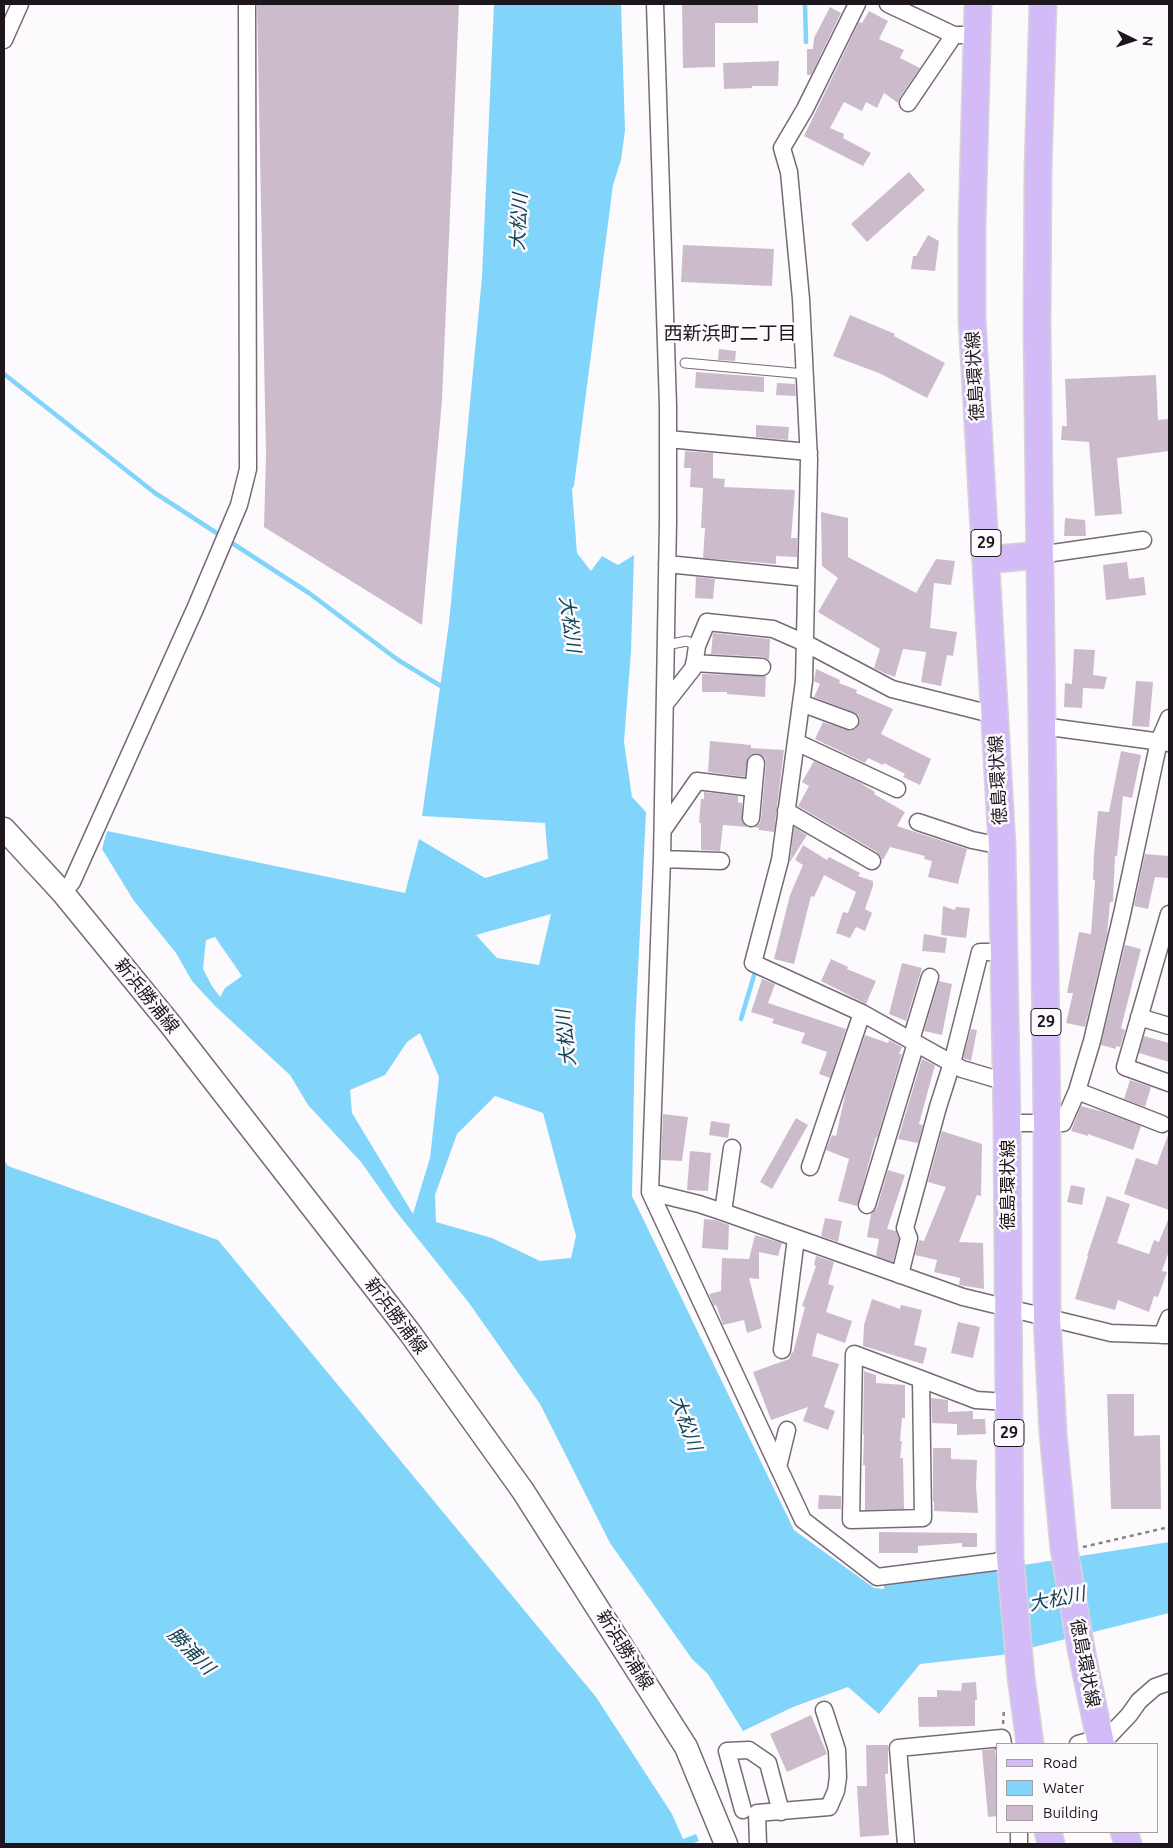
<!DOCTYPE html>
<meta charset="utf-8">
<style>
body{margin:0}
#map{position:relative;width:1173px;height:1848px;overflow:hidden;background:#fdfafd;font-family:Ubuntu,sans-serif}
canvas{display:block}
.frame{position:absolute;inset:0;border:5px solid #1d171d;pointer-events:none}
.legend{position:absolute;left:996px;top:1743px;width:162px;height:90px;box-sizing:border-box;background:#fdfafd;border:1px solid #a39fa3;margin:0;padding:6px 9px;list-style:none;font-size:15px;color:#1d171d}
.legend li{display:flex;align-items:center;gap:10px;height:25px}
.legend b{width:25px;border:1px solid #a39fa3}
.north{position:absolute;left:1108px;top:15px;width:50px;height:50px;-webkit-text-stroke:4px #fdfafd;paint-order:stroke;rotate:94deg;font-size:14px;font-weight:700;line-height:20px;text-align:center;color:#1d171d}
.north::after{content:'';display:block;margin:auto;width:18px;height:22px;background:#1d171d;clip-path:polygon(50% 0,100% 100%,50% 72%,0 100%)}
</style>
<div id="map">
<canvas width="1173" height="1848"></canvas>
<div class="frame"></div>
<ul class="legend">
<li><b style="height:6px;background:#d3bbf7"></b>Road</li>
<li><b style="height:14px;background:#81d5fa"></b>Water</li>
<li><b style="height:14px;background:#ccbccb"></b>Building</li>
</ul>
<div class="north">N</div>
</div>
<script>
const c = document.querySelector('canvas').getContext('2d');
c.lineJoin = 'round';
function fill(path, color) { c.fillStyle = color; c.fill(path, 'evenodd'); }
const poly = rows => new Path2D(rows.map(r => 'M' + r).join(''));
function stroke(path, color, width, dash) { c.strokeStyle = color; c.lineWidth = width; c.lineCap = dash ? 'butt' : 'round'; c.setLineDash(dash || []); c.stroke(path); }
function label(font, color, halo, rows, align = 'center') {
  c.font = font + ' Ubuntu,"Noto Sans JP",sans-serif'; c.lineWidth = 5; c.setLineDash([]); c.textBaseline = 'middle'; c.strokeStyle = halo; c.fillStyle = color; for (const [text, x, y, turn = 0] of rows) {
    c.save(); c.translate(x, y); c.rotate((+turn || 0) * Math.PI / 180); c.textAlign = isNaN(turn) ? turn : align; if (halo) c.strokeText(text, 0, 0); c.fillText(text, 0, 0); c.restore();
  }
}
const water = poly([
 [494,4,621,4,625,130,621,160,613,185,574,486,572,489,577,553,591,571,602,556,618,565,634,555,631,651,624,742,632,797,646,812,635,1029,632,1196,794,1530,874,1588,884,1589,884,1583,1030,1564,1169,1542,1169,1613,1002,1655,920,1664,879,1714,848,1687,793,1707,743,1731,708,1674,692,1659,610,1543,540,1404,469,1303,395,1210,361,1162,308,1105,290,1075,215,1006,192,981,176,953,134,901,102,849,107,831,405,893,419,839,485,878,548,859,545,823,422,816,449,623,482,277],
 [551,914,539,965,497,958,476,935],
 [215,937,242,976,225,988,220,997,212,986,203,969,206,940],
 [420,1033,439,1077,430,1158,413,1214,352,1113,350,1090,385,1075,407,1042],
 [495,1096,543,1113,576,1236,571,1258,540,1261,492,1238,436,1222,435,1195,457,1134],
 [4,1160,8,1166,218,1240,596,1697,672,1814,683,1839,696,1834,699,1841,691,1844,4,1844]
]);
const stream = poly([
 [805,4,806,42],
 [4,374,155,493,309,593,398,660,444,688],
 [741,1019,755,972]
]);
const building = poly([
 [257,4,459,4,442,400,422,625,264,527,266,455],
 [682,4,758,4,758,23,715,23,715,67,683,68],
 [830,7,841,13,811,75,807,75,807,49,813,49,814,38],
 [869,11,888,21,879,39,904,50,900,58,920,68,900,97,898,103,884,93,877,108,866,102,862,111,844,102,830,128,844,134,843,138,871,153,863,166,804,136,859,22,862,23],
 [779,61,778,86,752,86,752,88,724,89,723,63],
 [909,172,925,190,867,242,851,224],
 [928,235,939,241,935,271,911,269,913,256,916,256],
 [683,245,774,249,772,286,681,282],
 [850,315,895,334,894,336,945,363,927,398,879,373,833,356],
 [719,349,736,351,735,361,718,360],
 [696,372,764,377,764,392,695,388],
 [1156,375,1158,420,1169,419,1169,451,1117,458,1122,514,1095,516,1089,442,1061,440,1062,426,1067,426,1065,379],
 [777,383,795,384,796,396,776,395],
 [756,425,789,427,788,440,756,437],
 [685,451,713,453,713,478,725,479,724,487,795,490,791,538,797,538,797,557,776,556,776,564,703,558,705,528,701,528,703,488,690,487,691,468,684,468],
 [821,512,848,518,848,557,916,593,936,559,955,561,951,585,934,583,930,628,957,632,953,656,947,655,941,686,921,682,926,652,903,649,895,677,884,673,874,668,880,649,818,612,838,578,822,566],
 [1065,518,1085,520,1086,536,1064,536],
 [1127,562,1129,579,1144,577,1146,595,1106,600,1103,565],
 [696,577,715,579,713,599,695,598],
 [713,633,770,639,769,660,763,657,711,654],
 [1074,649,1095,650,1093,675,1107,677,1104,689,1083,688,1082,708,1064,707,1065,683,1072,684],
 [816,669,840,680,839,683,857,690,856,693,893,709,881,734,931,759,920,785,903,777,905,774,884,763,883,765,868,758,865,763,815,739,823,722,851,731,857,728,860,720,858,715,853,712,814,697,820,684,814,681],
 [702,674,766,676,765,697,727,694,727,692,702,692],
 [1136,681,1153,682,1149,727,1132,726],
 [710,741,751,745,751,748,784,750,774,832,759,830,759,828,754,827,759,824,761,819,766,764,765,758,757,753,752,754,748,757,745,777,708,772],
 [1121,751,1141,755,1132,798,1123,796,1117,856,1115,856,1113,902,1110,902,1107,935,1085,1027,1066,1023,1073,993,1067,993,1079,932,1091,934,1095,880,1093,880,1094,854,1098,811,1109,812],
 [814,761,859,782,875,792,874,794,905,812,897,826,967,849,958,884,928,877,932,861,924,859,925,856,890,847,883,860,877,852,798,806,809,786,802,782],
 [704,792,738,796,738,802,742,803,742,822,747,827,723,825,720,851,701,850,701,823,699,823,701,799,704,799],
 [794,827,807,835,790,862,790,861],
 [803,845,827,860,829,857,860,873,858,876,873,881,873,886,865,909,872,913,865,931,856,927,850,938,836,933,843,912,848,913,856,892,824,875,814,897,811,896,794,964,774,959,790,895,803,865,795,860],
 [1145,854,1169,856,1168,878,1155,877,1148,909,1134,906],
 [943,906,955,910,956,907,970,908,966,938,941,935],
 [924,934,947,938,945,953,922,951],
 [1125,945,1141,949,1121,1028,1125,1030,1120,1047,1116,1046,1116,1049,1101,1045],
 [831,959,848,967,847,969,876,981,866,1004,821,981],
 [902,963,922,968,906,1021,889,1014],
 [762,979,775,984,768,1003,846,1029,830,1078,819,1074,827,1052,801,1043,805,1033,772,1023,774,1019,751,1012],
 [939,981,952,984,942,1035,924,1031],
 [971,1029,977,1030,971,1061,963,1058],
 [865,1035,888,1043,889,1040,902,1047,899,1054,902,1054,877,1138,876,1137,857,1206,838,1201,849,1159,826,1150,832,1135,836,1136,846,1091],
 [1144,1036,1169,1043,1169,1062,1139,1053],
 [922,1059,935,1065,919,1124,923,1125,918,1143,898,1139],
 [1130,1080,1151,1087,1145,1107,1124,1099],
 [1081,1106,1104,1112,1141,1126,1133,1150,1088,1134,1088,1136,1071,1131],
 [663,1114,688,1117,682,1161,661,1160],
 [796,1118,808,1125,772,1189,760,1182],
 [711,1121,730,1124,728,1138,709,1135],
 [942,1131,982,1144,981,1196,977,1195,959,1242,983,1243,984,1289,959,1285,960,1278,934,1272,937,1260,915,1255,919,1240,924,1241,946,1187,928,1182],
 [1168,1135,1169,1135,1169,1210,1124,1194,1136,1158,1157,1165],
 [690,1151,711,1153,708,1191,687,1190],
 [888,1170,905,1175,887,1229,896,1231,899,1239,893,1262,876,1256,879,1239,867,1237,871,1214,877,1208],
 [1071,1185,1085,1188,1082,1205,1067,1202],
 [1107,1196,1130,1204,1117,1243,1149,1254,1154,1240,1159,1242,1169,1217,1169,1251,1162,1271,1167,1272,1158,1297,1154,1296,1149,1312,1118,1300,1115,1310,1075,1299,1088,1256,1087,1256],
 [825,1218,842,1221,838,1242,821,1236],
 [704,1219,715,1220,729,1225,728,1250,702,1248],
 [755,1235,782,1243,778,1256,759,1252,759,1279,749,1278,762,1328,747,1333,744,1320,723,1325,716,1305,714,1306,709,1294,721,1291,722,1258,749,1259],
 [816,1256,834,1262,828,1284,834,1286,826,1312,852,1321,845,1343,817,1333,812,1356,839,1364,824,1407,835,1411,828,1430,803,1421,808,1407,771,1420,753,1372,789,1359,792,1352,793,1353,805,1307,802,1306,816,1266,814,1265],
 [872,1299,900,1309,901,1305,922,1310,914,1345,927,1348,923,1364,863,1346,864,1325],
 [958,1322,980,1327,973,1358,951,1353],
 [864,1371,876,1375,876,1383,905,1385,905,1418,902,1418,900,1441,902,1441,900,1458,903,1458,904,1509,865,1510,865,1465,863,1465,864,1435,863,1435],
 [1107,1394,1134,1394,1134,1436,1160,1435,1161,1509,1111,1509],
 [931,1398,948,1400,948,1412,973,1411,973,1419,985,1419,986,1434,957,1435,957,1424,932,1423],
 [933,1448,951,1448,951,1459,977,1460,976,1486,978,1513,934,1511,934,1501,933,1501],
 [819,1495,841,1496,841,1509,818,1509],
 [879,1532,977,1533,977,1547,962,1547,962,1543,918,1546,918,1553,879,1553],
 [976,1682,977,1700,975,1700,975,1726,919,1727,918,1697,937,1697,937,1690,961,1691,962,1683],
 [811,1715,827,1754,787,1772,770,1734],
 [866,1745,888,1745,888,1774,885,1774,889,1835,860,1837,857,1786,867,1786],
 [995,1749,997,1765,997,1816,988,1817,982,1750]
]);
const path = poly([
 [1083,1547,1169,1527],
 [1003,1724,1004,1709]
]);
const lane = poly([
 [685,363,805,374],
 [666,645,687,641,697,646]
]);
const street = poly([
 [655,4,668,406,668,521,662,859,650,1192,803,1520,877,1577,995,1562,1010,1557],
 [857,4,805,109,782,148,789,172,801,299,809,460,804,681,780,860,753,963,862,1013,962,1069,1006,1082],
 [888,4,954,35,977,35],
 [4,40,20,4],
 [908,103,954,35],
 [668,439,809,452],
 [1039,555,1143,540],
 [667,564,806,578],
 [694,663,762,667],
 [801,703,850,721],
 [665,704,694,667,697,646,707,622,773,629,805,643,892,689,995,715],
 [1042,726,1169,743],
 [796,742,897,789],
 [786,811,872,861],
 [751,818,756,763],
 [918,822,972,840,1002,846],
 [663,830,697,781,753,788],
 [662,859,721,861],
 [63,893,72,882,195,609,239,505,248,469,247,4],
 [1169,914,1125,1067,1169,1083],
 [1139,1017,1169,1026],
 [911,1040,930,977],
 [1077,1091,1162,1124],
 [1007,1123,1063,1123,1077,1091,1092,1041,1122,914,1159,741,1169,718],
 [810,1167,862,1013],
 [650,1192,699,1204,723,1212,963,1297,1111,1333,1169,1335],
 [867,1205,916,1043],
 [723,1212,732,1148],
 [900,1275,909,1238,905,1228,938,1107,952,1063,980,952,1004,952],
 [1162,1335,1169,1318],
 [782,1350,796,1238],
 [921,1379,923,1518,851,1520,854,1354,921,1379,976,1400,1008,1402],
 [778,1467,787,1430],
 [1078,1744,1110,1735,1129,1715,1139,1701,1155,1687,1169,1682],
 [743,1810,727,1751,749,1750,768,1763,781,1812],
 [1019,1832,1019,1844],
 [758,1844,757,1813,829,1807,836,1791,838,1777,837,1750,824,1710],
 [906,1844,898,1748,1002,1738,1003,1744]
]);
const secondary = poly([
 [4,829,63,893,170,1024,410,1333,523,1491,686,1747,726,1844]
]);
const primary = poly([
 [978,4,972,225,972,319,1002,846,1007,1123,1010,1557,1021,1677,1030,1744],
 [1043,4,1038,169,1037,326,1047,1123,1047,1318,1053,1433,1064,1549,1082,1654,1101,1744],
 [987,560,1039,555],
 [1048,1832,1051,1844],
 [1124,1832,1128,1844]
]);
const shields = [
 [986,543,30],
 [1046,1022,30],
 [1009,1433,30]
];
const shieldNames = [
 ["29",986,543],
 ["29",1046,1022],
 ["29",1009,1433]
];
const streetNames = [
 ["徳島環状線",975,376,-93],
 ["徳島環状線",998,780,-93],
 ["新浜勝浦線",147,996,51],
 ["徳島環状線",1008,1185,-90],
 ["新浜勝浦線",396,1316,53],
 ["新浜勝浦線",625,1650,58],
 ["徳島環状線",1085,1663,79]
];
const waterNames = [
 ["大松川",519,222,-87],
 ["大松川",570,624,82],
 ["大松川",566,1038,-96],
 ["大松川",686,1423,70],
 ["大松川",1057,1599,-11],
 ["勝浦川",191,1651,45]
];
const neighbourhoodNames = [
 ["西新浜町二丁目",730,334]
];
fill(water, '#81d5fa');
stroke(stream, '#81d5fa', 4.5);
fill(building, '#ccbccb');
stroke(lane, '#786977', 11);
stroke(street, '#786977', 19);
stroke(secondary, '#786977', 25);
stroke(primary, '#d6d5d6', 29);
stroke(path, '#868186', 2.5, [4, 4]);
stroke(lane, '#fff', 9);
stroke(street, '#fff', 16);
stroke(secondary, '#fff', 22);
stroke(primary, '#d3bbf7', 26);
for (const [x, y, w] of shields) { const box = new Path2D(); box.roundRect(x - w / 2, y - 13.5, w, 27, 4); c.fillStyle = '#fdfafd'; c.fill(box); stroke(box, '#1d171d', 1); }
label('bold 16px', '#1d171d', null, shieldNames);
label('18px', '#1d171d', '#fdfafd', streetNames);
label('italic 19px', '#124356', '#fdfafd', waterNames);
label('19px', '#1d171d', '#fdfafd', neighbourhoodNames);
</script>
